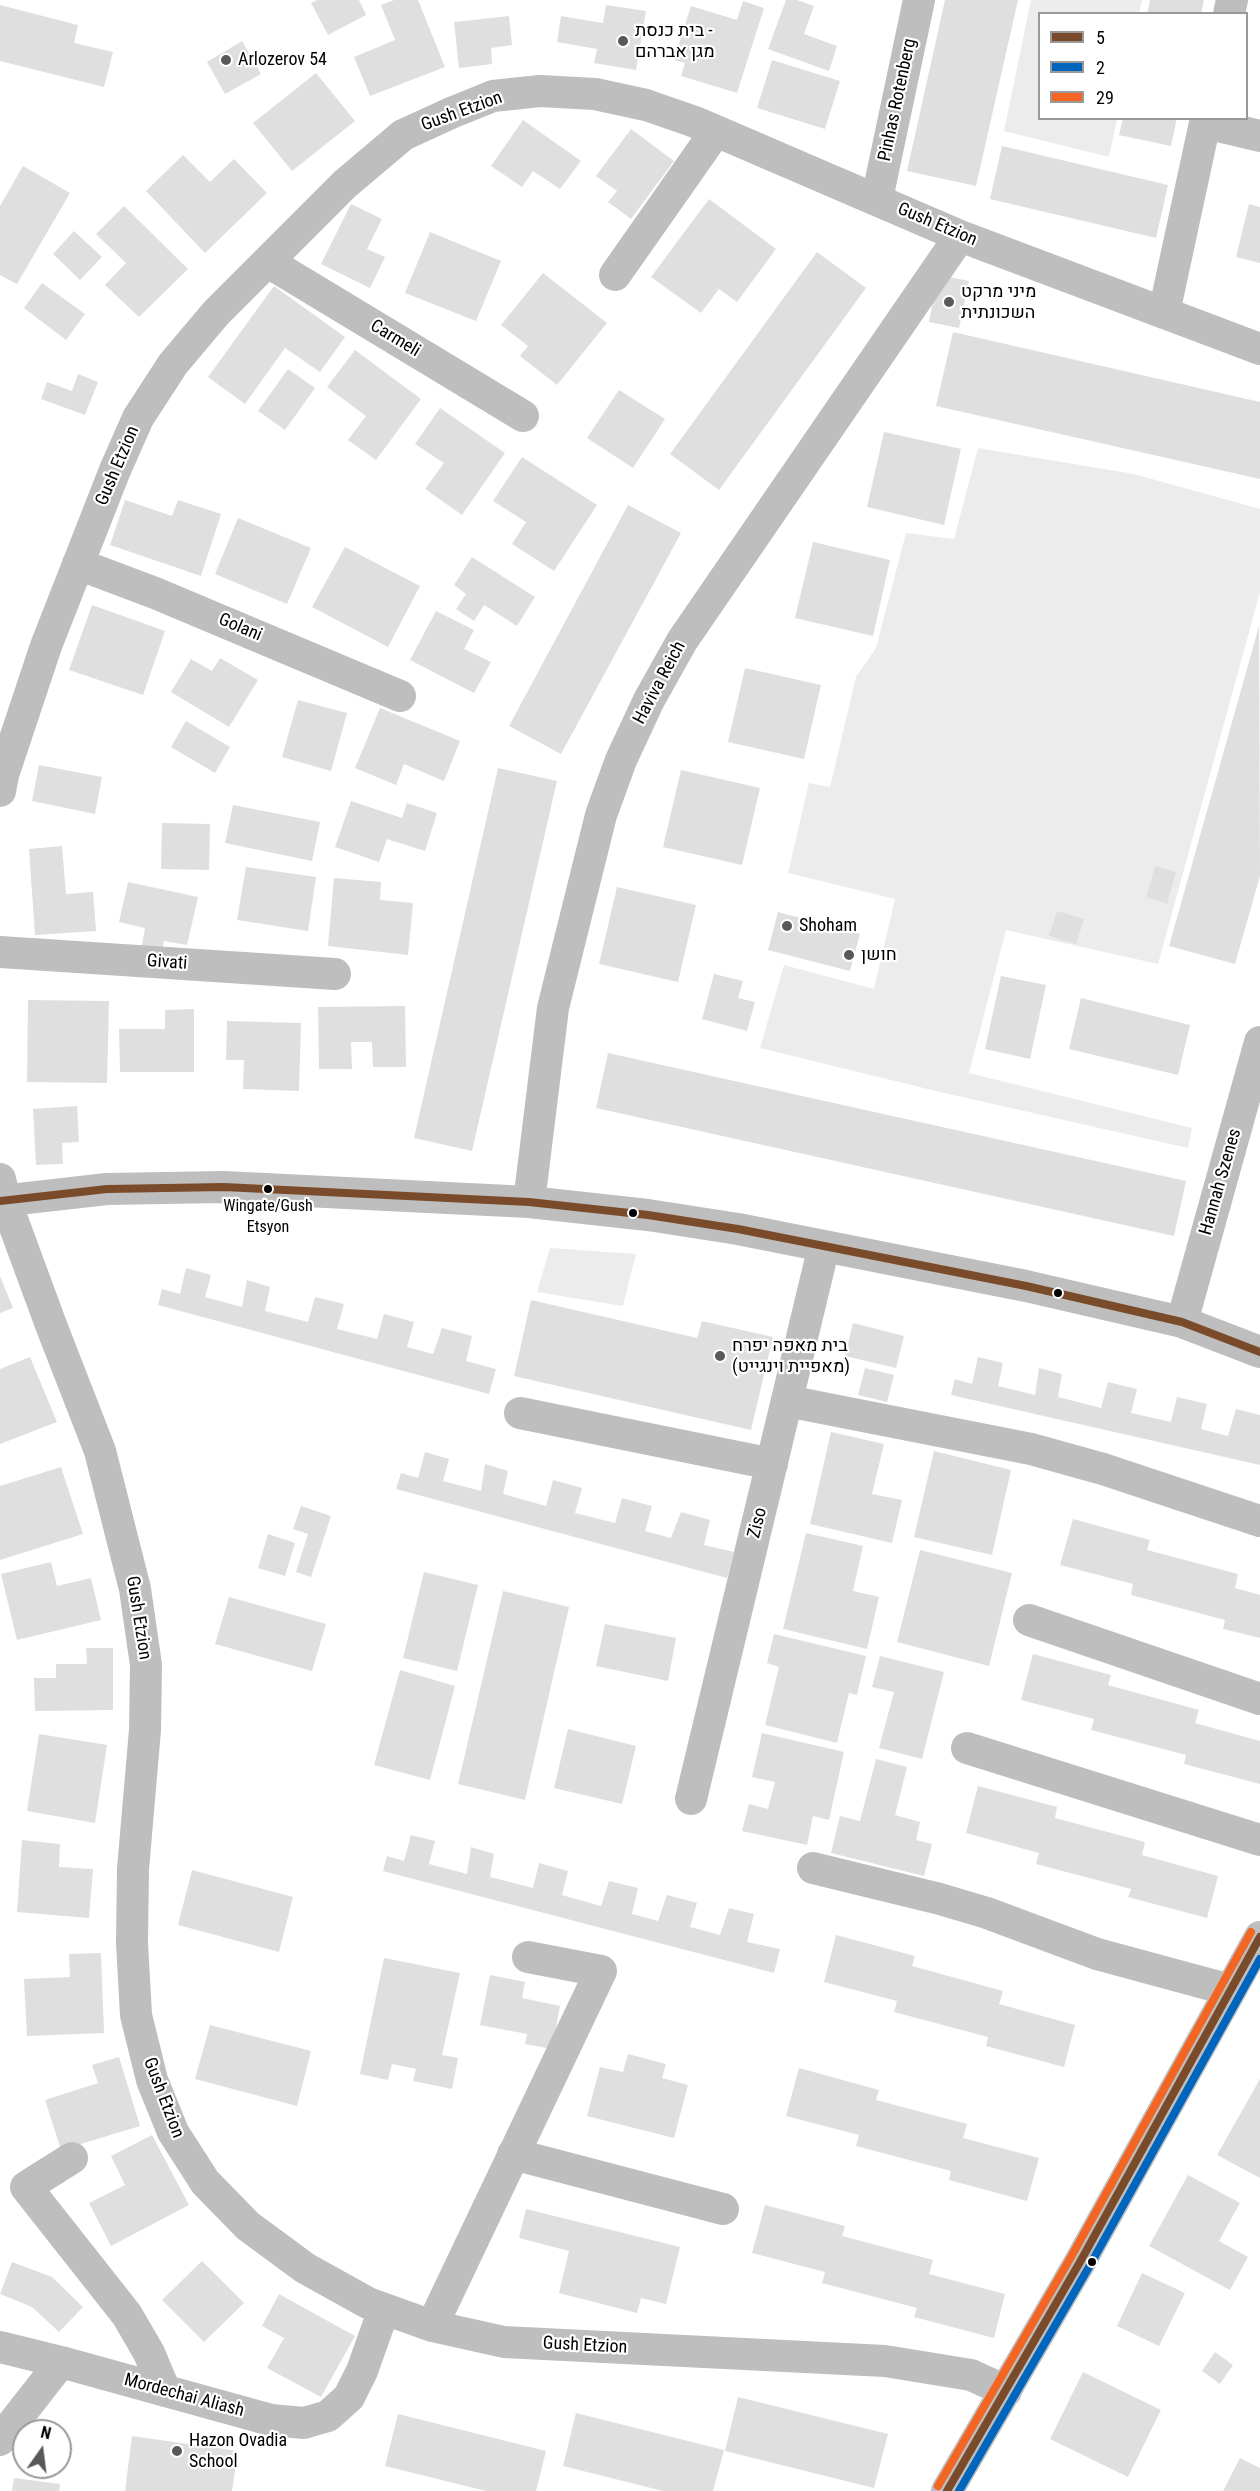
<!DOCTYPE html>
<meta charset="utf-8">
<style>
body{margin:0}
#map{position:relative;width:1260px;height:2491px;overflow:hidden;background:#fff;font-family:"Roboto Condensed",sans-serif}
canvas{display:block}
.legend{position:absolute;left:1038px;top:12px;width:210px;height:108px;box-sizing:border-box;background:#fff;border:2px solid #999;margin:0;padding:8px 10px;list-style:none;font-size:18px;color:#000}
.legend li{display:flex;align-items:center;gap:12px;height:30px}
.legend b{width:30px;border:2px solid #999}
.north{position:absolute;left:12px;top:2419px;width:60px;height:60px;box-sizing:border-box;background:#fff;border:2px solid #999;border-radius:50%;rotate:14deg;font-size:16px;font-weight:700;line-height:24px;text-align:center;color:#000}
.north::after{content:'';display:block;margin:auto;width:21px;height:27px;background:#595959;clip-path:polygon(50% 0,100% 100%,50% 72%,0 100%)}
</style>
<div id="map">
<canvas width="1260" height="2491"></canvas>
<ul class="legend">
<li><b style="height:8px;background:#7a4b2a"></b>5</li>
<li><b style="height:8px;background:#0065bd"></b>2</li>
<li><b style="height:8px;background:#f26522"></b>29</li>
</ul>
<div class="north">N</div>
</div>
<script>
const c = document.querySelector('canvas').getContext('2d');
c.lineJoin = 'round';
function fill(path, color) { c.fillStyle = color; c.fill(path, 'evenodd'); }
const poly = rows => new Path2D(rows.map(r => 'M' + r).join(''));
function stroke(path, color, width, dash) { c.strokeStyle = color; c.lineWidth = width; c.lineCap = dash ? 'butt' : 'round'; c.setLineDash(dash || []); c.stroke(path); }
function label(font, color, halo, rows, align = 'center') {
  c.font = font + ' "Roboto Condensed",Heebo,sans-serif'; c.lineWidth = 4.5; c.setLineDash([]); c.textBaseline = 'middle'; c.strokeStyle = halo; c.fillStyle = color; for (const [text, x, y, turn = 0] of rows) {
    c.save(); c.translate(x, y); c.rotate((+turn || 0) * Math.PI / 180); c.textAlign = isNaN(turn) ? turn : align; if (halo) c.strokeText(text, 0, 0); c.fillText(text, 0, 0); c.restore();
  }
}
const green = poly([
 [1031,0,1142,0,1139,13,1040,14,1040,118,1117,119,1109,157,1004,131],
 [978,448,1134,474,1260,509,1260,592,1158,964,1006,930,969,1073,1192,1128,1188,1148,940,1092,760,1048,784,965,874,989,895,899,788,873,809,783,830,787,856,677,876,648,906,533,954,539],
 [550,1248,636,1254,623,1306,537,1292]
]);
const building = poly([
 [317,0,359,0,366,15,328,35,311,3],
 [394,0,418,0,445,67,370,96,354,57,395,40,381,5],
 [786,0,797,0,814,6,804,34,837,46,829,71,768,49],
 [945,0,1018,0,976,186,907,171],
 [1150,0,1204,0,1201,14,1147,14],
 [743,1,764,8,737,93,681,76,685,63,674,60,691,6,737,20],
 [0,5,78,25,74,43,113,52,104,87,0,61],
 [606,5,646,11,636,70,594,63,597,49,557,42,561,16,603,23],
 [509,16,512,45,491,48,492,64,459,68,454,22],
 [242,41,261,74,225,94,207,62],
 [772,60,840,81,825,129,757,108],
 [316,73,355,121,292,171,253,123],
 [1123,118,1177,118,1171,146,1119,135],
 [523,120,581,161,560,189,533,171,522,187,491,166],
 [631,129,674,161,631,219,608,202,617,191,596,176],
 [1002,146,1168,185,1156,238,990,199],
 [183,155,210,182,234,159,267,193,205,253,146,191],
 [23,166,70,193,17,284,0,275,0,206],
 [709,199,776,249,737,302,719,289,701,313,651,277],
 [351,204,382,219,367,249,385,257,370,288,321,264],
 [1249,204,1260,207,1260,263,1236,257],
 [124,206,188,269,139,317,105,285,126,263,96,234],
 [74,231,102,257,80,280,53,254],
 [430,232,501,261,476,321,405,293],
 [817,252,866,288,719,490,670,454],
 [543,273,607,323,557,385,520,356,528,346,501,325],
 [938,275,969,281,959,328,929,322],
 [42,283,85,314,66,340,24,308],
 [274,286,345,337,320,372,285,348,245,404,208,377],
 [953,332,1260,402,1260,479,936,406],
 [355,350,421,399,376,460,348,440,366,416,327,387],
 [288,369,315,388,285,430,258,411],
 [78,374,98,382,85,415,41,399,47,382,72,391],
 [619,390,665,419,633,468,587,438],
 [440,408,505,453,462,515,425,489,444,463,415,444],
 [884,432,961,449,944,525,867,507],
 [522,457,597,505,554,571,512,544,526,522,493,501],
 [125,500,172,516,178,500,221,514,201,576,110,545],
 [628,505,681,533,561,754,509,726],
 [238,518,311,548,287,604,215,574],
 [813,542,890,560,873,636,795,618],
 [345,547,420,586,388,647,312,607],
 [472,557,535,597,517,626,484,605,474,621,456,609,466,594,454,585],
 [92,605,165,631,143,695,69,670],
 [436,611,474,630,464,649,491,662,474,693,410,660],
 [1259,626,1260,876,1235,964,1169,946],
 [220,658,258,680,229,727,171,692,191,659,212,671],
 [745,668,821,685,804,759,728,742],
 [298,700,347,713,331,771,282,757],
 [380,708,460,741,444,781,404,764,396,785,355,768],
 [186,721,230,747,215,773,171,747],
 [39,765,102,777,95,814,32,801],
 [498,768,557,781,472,1151,414,1138],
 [681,770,760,788,742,865,663,847],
 [351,801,402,818,407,803,437,813,425,851,387,839,379,862,335,847],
 [233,805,320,822,312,861,225,843],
 [162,823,210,824,209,870,161,869],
 [62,846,66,894,93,892,96,931,35,935,29,849],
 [1155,866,1176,872,1167,904,1146,897],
 [246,867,316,877,308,931,237,920],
 [334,878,381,882,380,900,413,903,408,955,328,946],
 [128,882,198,897,187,945,164,941,161,955,141,950,145,928,119,922],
 [617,887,696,905,678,982,599,964],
 [1057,911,1084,919,1076,944,1049,936],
 [778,912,860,934,850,971,768,950],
 [714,974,743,981,738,998,755,1002,747,1031,702,1019],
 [1001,976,1046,985,1030,1059,985,1049],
 [1081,998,1190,1025,1178,1075,1069,1049],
 [28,1000,109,1001,107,1083,27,1082],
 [405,1006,406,1067,373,1067,372,1042,351,1042,352,1069,319,1069,318,1007],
 [194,1009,194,1072,120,1072,119,1029,165,1029,165,1010],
 [227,1021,301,1023,299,1091,243,1089,244,1060,226,1060],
 [608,1053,1186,1181,1174,1236,596,1108],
 [77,1106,79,1142,62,1143,63,1164,36,1165,33,1109],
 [186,1268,211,1275,205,1297,242,1307,247,1280,270,1287,265,1311,308,1322,315,1297,344,1304,337,1329,377,1339,384,1314,414,1322,407,1347,433,1354,442,1328,472,1336,466,1361,496,1369,489,1394,158,1305,162,1289,180,1294],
 [0,1276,13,1308,0,1313],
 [531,1300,697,1338,702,1321,773,1337,751,1430,514,1376],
 [853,1323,904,1336,896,1368,845,1356],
 [30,1357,57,1422,0,1444,0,1369],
 [978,1357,1003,1363,998,1386,1035,1395,1039,1368,1062,1374,1058,1397,1101,1408,1108,1382,1137,1389,1131,1413,1171,1422,1177,1397,1207,1404,1201,1429,1228,1436,1236,1409,1260,1415,1260,1465,951,1395,955,1379,972,1384],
 [865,1368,894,1375,887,1402,858,1395],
 [831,1432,884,1444,872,1494,902,1500,892,1543,810,1524],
 [934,1451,1011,1470,992,1555,914,1537],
 [425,1452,449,1459,443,1481,481,1491,485,1464,508,1471,503,1494,546,1506,553,1480,582,1488,575,1513,615,1523,622,1498,652,1506,645,1531,671,1538,681,1512,710,1520,704,1545,734,1552,727,1578,396,1489,401,1473,418,1478],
 [61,1467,83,1534,0,1560,0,1486],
 [301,1506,331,1516,311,1577,296,1572,308,1534,293,1529],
 [1073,1519,1150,1540,1147,1550,1238,1574,1235,1588,1260,1595,1260,1638,1223,1629,1225,1620,1131,1595,1133,1584,1060,1565],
 [806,1533,863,1546,853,1591,879,1597,867,1649,783,1629],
 [268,1534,295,1543,285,1576,258,1568],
 [920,1550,1012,1573,989,1666,897,1642],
 [51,1562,57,1586,91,1578,101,1620,17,1640,1,1574],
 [424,1572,478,1585,457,1671,403,1658],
 [503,1591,569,1607,525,1800,458,1784],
 [229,1597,326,1624,312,1671,215,1644],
 [605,1624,676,1638,668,1681,596,1666],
 [774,1634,866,1656,857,1695,849,1693,837,1743,765,1725,779,1667,767,1663],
 [86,1648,113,1648,113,1710,35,1711,34,1678,56,1678,56,1664,87,1664],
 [1033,1654,1111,1675,1108,1685,1199,1710,1195,1723,1260,1741,1260,1784,1184,1764,1186,1755,1091,1730,1094,1719,1021,1700],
 [880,1656,944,1672,922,1759,879,1748,894,1692,872,1687],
 [400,1670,455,1686,430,1780,374,1765],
 [568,1729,636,1746,622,1804,554,1788],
 [762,1733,844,1752,829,1820,813,1816,807,1845,742,1831,749,1804,768,1809,775,1782,752,1777],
 [39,1734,107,1745,95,1823,27,1811],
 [876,1759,907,1767,895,1815,920,1822,916,1840,932,1844,924,1876,831,1853,840,1816,860,1821],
 [978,1786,1057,1807,1055,1818,1145,1842,1142,1855,1218,1876,1207,1918,1128,1897,1131,1889,1036,1864,1039,1853,966,1833],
 [411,1835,435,1841,429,1864,467,1874,471,1847,494,1854,490,1877,533,1888,539,1863,568,1871,562,1895,601,1906,609,1881,638,1888,632,1914,658,1921,667,1895,697,1903,690,1927,720,1935,729,1908,754,1914,747,1942,780,1949,774,1973,383,1871,387,1856,404,1861],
 [22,1840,60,1844,59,1867,93,1869,89,1918,17,1912],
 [192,1870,293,1897,279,1952,178,1925],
 [836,1935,915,1956,912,1966,1003,1991,999,2004,1075,2025,1064,2067,986,2046,988,2037,894,2012,897,2001,824,1982],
 [101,1953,104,2033,27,2036,24,1979,70,1977,69,1954],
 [384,1958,460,1973,442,2055,458,2058,452,2089,413,2081,416,2069,392,2064,388,2080,360,2074],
 [490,1975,525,1982,522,1998,560,2006,552,2049,525,2044,527,2034,480,2025],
 [210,2025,311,2051,297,2106,195,2079],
 [628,2054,666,2064,662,2078,688,2085,674,2138,587,2116,600,2067,623,2072],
 [119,2057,140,2126,61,2150,45,2100,98,2083,92,2065],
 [799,2068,879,2090,876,2100,967,2124,963,2138,1039,2158,1027,2201,949,2180,951,2171,856,2146,859,2135,786,2116],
 [1260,2079,1260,2178,1217,2155],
 [152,2135,189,2205,111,2246,89,2203,125,2185,111,2156],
 [1188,2175,1240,2203,1219,2241,1248,2257,1230,2290,1149,2246],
 [765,2205,845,2226,842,2236,933,2260,929,2274,1005,2294,994,2338,914,2317,917,2308,822,2283,825,2272,752,2253],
 [526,2209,680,2247,666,2304,641,2298,637,2313,559,2293,569,2251,519,2238],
 [202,2261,244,2303,204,2342,162,2300],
 [12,2262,52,2277,83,2307,59,2332,32,2307,0,2294],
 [1142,2273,1185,2293,1159,2346,1117,2326],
 [279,2294,355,2336,321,2397,267,2368,284,2338,262,2326],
 [1215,2352,1233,2365,1220,2384,1202,2371],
 [1083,2372,1161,2410,1128,2477,1050,2439],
 [738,2397,888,2434,874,2488,725,2451],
 [576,2413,724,2450,713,2491,663,2491,563,2466],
 [398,2414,546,2451,536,2491,486,2491,385,2466],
 [132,2436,238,2451,232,2491,125,2491],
 [1240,2458,1260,2468,1260,2491,1223,2491],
 [14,2478,60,2484,59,2491,12,2491]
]);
const minor = poly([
 [1229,14,1232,0],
 [1205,123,1260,136],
 [877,199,919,0],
 [268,262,523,416],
 [615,275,716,131],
 [1164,313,1206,118],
 [78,564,155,593,400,696],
 [0,791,3,775,46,646,115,470,138,418,173,364,216,313,345,184,403,135,451,113,493,96,540,91,595,94,646,105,695,122,960,236,1260,349],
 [0,952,335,974],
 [0,1179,5,1200,51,1325,100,1451,135,1589,146,1665,145,1730,133,1869,132,1943,136,2015,152,2080,173,2132,205,2182,248,2226,305,2268,368,2303,432,2326,504,2342,885,2361,971,2375,1006,2391],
 [0,1201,107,1189,224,1187,529,1202,648,1215,738,1229,1026,1286,1182,1322,1260,1352],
 [529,1202,553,1008,601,815,621,760,649,700,682,641,960,236],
 [1182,1322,1260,1042],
 [787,1401,1031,1449,1103,1469,1260,1521],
 [520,1413,772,1464],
 [1029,1620,1260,1699],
 [967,1748,1260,1840],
 [691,1799,824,1246],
 [813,1868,940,1899,987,1913,1097,1954,1230,1990],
 [513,2154,723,2209],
 [72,2158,26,2187,127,2315,149,2353,165,2391],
 [432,2326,601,1971,528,1957],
 [0,2347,61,2362,271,2420,304,2423,328,2416,349,2397,362,2371,384,2309],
 [0,2440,61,2362],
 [947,2491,1080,2262,1260,1937]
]);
const bus1 = poly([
 [0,1201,107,1189,224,1187,529,1202,648,1215,738,1229,1026,1286,1182,1322,1260,1352],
 [947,2491,1080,2262,1260,1937]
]);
const bus2 = poly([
 [959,2491,1089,2267,1260,1959]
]);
const bus3 = poly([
 [938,2486,1071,2257,1251,1932]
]);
const markers = [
 [623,41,6,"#595959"],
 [226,60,6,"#595959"],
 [949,302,6,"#595959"],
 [787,926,6,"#595959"],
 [849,955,6,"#595959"],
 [268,1189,5,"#000"],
 [633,1213,5,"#000"],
 [1058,1293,5,"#000"],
 [720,1356,6,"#595959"],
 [1092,2262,5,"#000"],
 [177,2451,6,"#595959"]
];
const busNames = [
 ["Wingate/Gush",268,1207],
 ["Etsyon",268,1228]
];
const poiNames = [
 ["בית כנסת -",635,31],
 ["מגן אברהם",635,52],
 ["Arlozerov 54",238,60],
 ["מיני מרקט",961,292],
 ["השכונתית",961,313],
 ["Shoham",799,926],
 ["חושן",861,955],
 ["בית מאפה יפרח",732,1346],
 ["(מאפיית וינגייט)",732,1367],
 ["Hazon Ovadia",189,2441],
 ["School",189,2462]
];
const streetNames = [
 ["Pinhas Rotenberg",898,100,-78],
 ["Gush Etzion",462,112,-20],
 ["Gush Etzion",937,225,23],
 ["Carmeli",395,339,31],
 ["Gush Etzion",118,466,-67],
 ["Golani",240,628,23],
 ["Haviva Reich",660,683,-62],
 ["Givati",167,963,4],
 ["Hannah Szenes",1221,1182,-74],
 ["Ziso",758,1523,-76],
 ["Gush Etzion",138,1618,81],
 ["Gush Etzion",163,2098,69],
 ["Gush Etzion",585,2346,3],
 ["Mordechai Aliash",184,2396,15]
];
fill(green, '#ececec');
fill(building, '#dfdfdf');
stroke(minor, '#bebebe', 32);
stroke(bus1, '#7a4b2a', 8);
stroke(bus2, '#0065bd', 8);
stroke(bus3, '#f26522', 8);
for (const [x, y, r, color] of markers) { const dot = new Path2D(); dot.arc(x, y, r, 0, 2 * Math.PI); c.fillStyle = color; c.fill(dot); stroke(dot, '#fff', 2); }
label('16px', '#000', '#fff', busNames);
label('18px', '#000', '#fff', poiNames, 'left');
label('18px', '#000', '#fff', streetNames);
</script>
